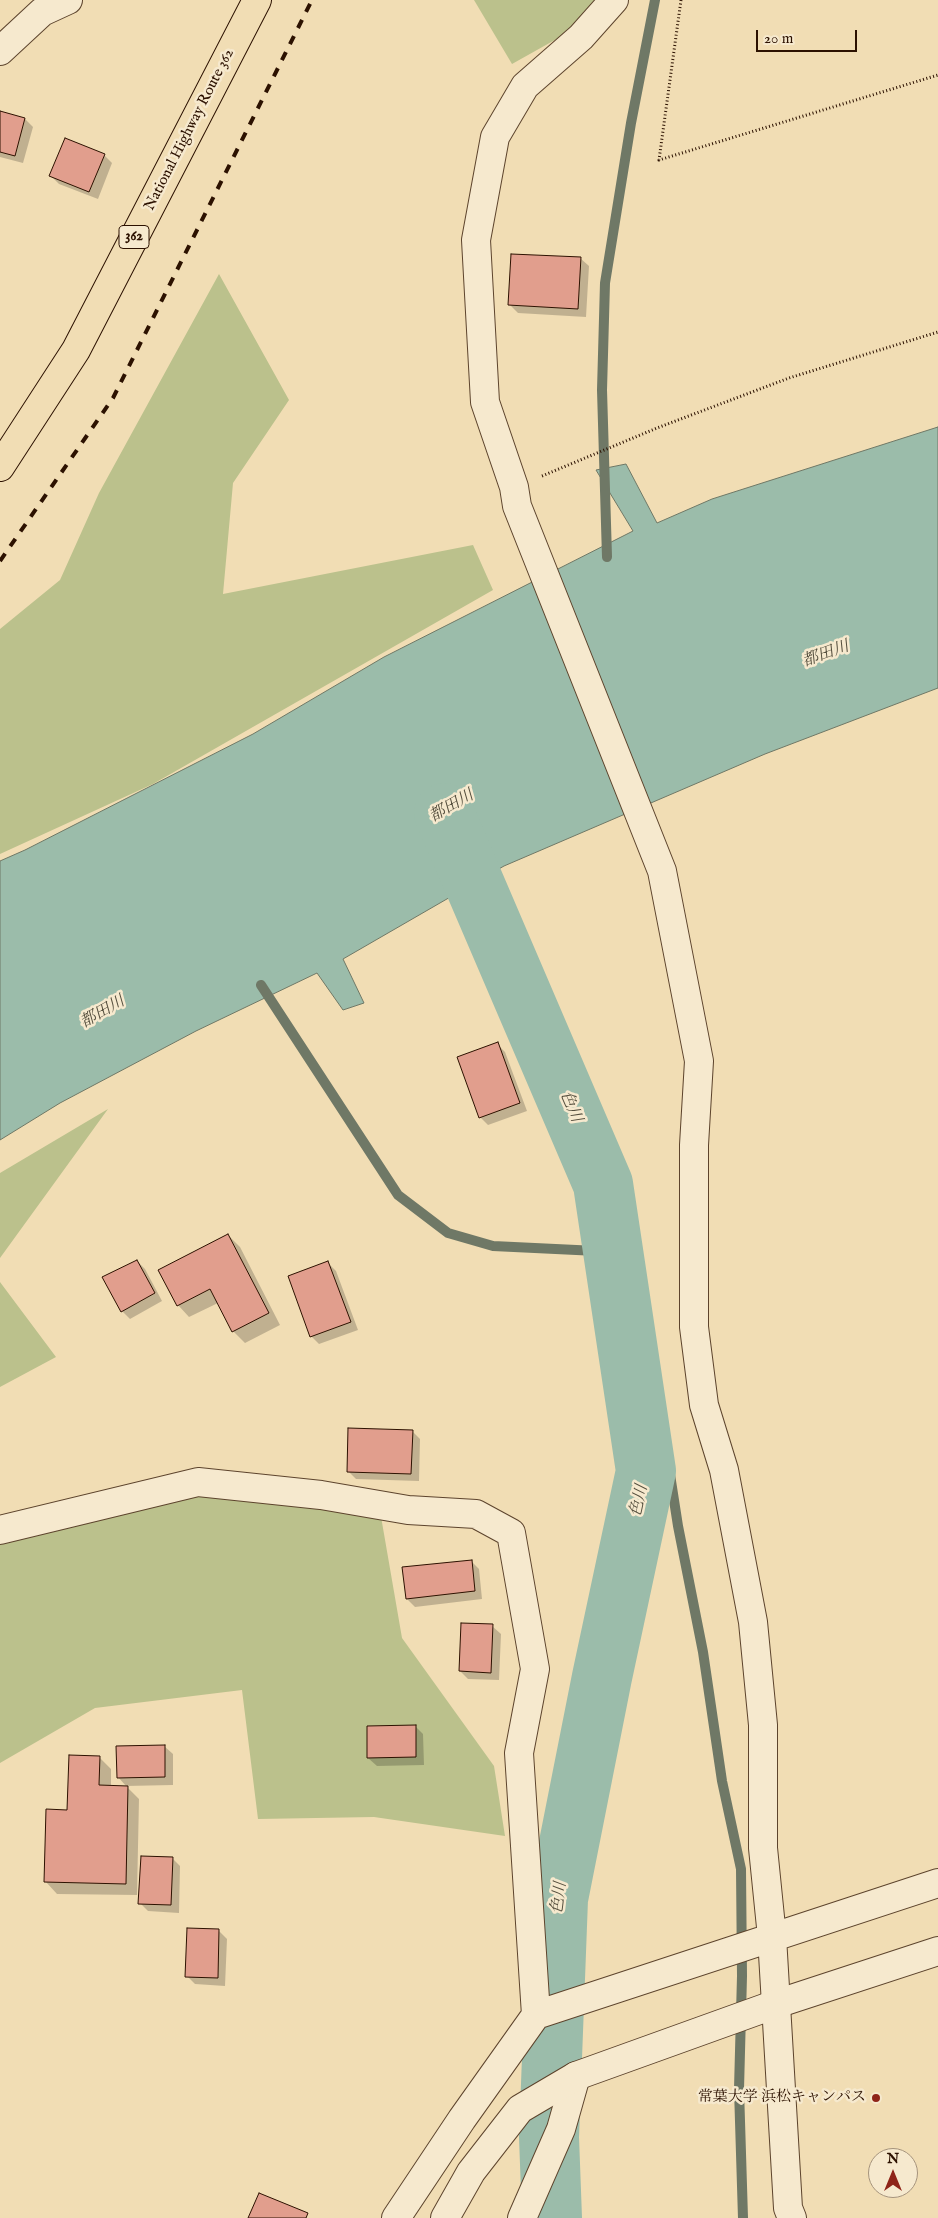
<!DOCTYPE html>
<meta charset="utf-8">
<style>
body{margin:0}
#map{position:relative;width:938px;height:2218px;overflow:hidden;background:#f1ddb4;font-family:"IM FELL English",serif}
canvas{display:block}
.north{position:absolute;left:868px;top:2148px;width:50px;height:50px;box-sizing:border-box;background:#f6e9ce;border:1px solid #a5937c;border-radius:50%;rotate:0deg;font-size:14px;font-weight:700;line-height:20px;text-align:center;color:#2c1100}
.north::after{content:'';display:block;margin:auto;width:18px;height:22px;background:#8f2418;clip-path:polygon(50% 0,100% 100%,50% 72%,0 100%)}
.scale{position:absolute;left:756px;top:30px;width:101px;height:22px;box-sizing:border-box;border:2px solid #2c1100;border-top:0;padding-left:6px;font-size:15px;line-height:18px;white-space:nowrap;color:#2c1100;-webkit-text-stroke:4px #f6e9ce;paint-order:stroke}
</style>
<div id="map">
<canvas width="938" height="2218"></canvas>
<div class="north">N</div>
<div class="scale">20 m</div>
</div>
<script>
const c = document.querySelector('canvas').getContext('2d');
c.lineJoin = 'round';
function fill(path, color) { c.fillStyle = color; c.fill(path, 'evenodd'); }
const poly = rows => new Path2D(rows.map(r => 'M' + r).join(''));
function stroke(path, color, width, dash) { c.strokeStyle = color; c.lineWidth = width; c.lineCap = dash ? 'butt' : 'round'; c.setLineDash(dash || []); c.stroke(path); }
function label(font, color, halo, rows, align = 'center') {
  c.font = font + ' "IM FELL English","Noto Serif JP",serif'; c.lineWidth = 5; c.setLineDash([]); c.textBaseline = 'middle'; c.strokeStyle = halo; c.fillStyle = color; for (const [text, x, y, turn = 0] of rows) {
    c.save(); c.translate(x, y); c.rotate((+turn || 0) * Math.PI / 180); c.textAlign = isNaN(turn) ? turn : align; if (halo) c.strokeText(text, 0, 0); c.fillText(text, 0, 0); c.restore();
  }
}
const green = poly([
 [474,0,606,0,603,13,512,64],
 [219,274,289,400,233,483,223,594,473,545,493,590,153,784,0,854,0,629,60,580,99,493],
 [108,1109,0,1258,0,1173],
 [0,1282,56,1357,0,1387],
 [213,1484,379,1505,402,1638,494,1766,505,1836,374,1817,258,1819,242,1690,95,1708,0,1763,0,1532]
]);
const water = poly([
 [938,427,938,688,765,754,504,866,343,959,364,1003,343,1010,317,973,196,1031,60,1103,0,1140,0,861,25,850,253,734,384,657,633,531,596,470,626,464,657,523,712,499,938,427]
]);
const shadow = poly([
 [0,112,25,119,33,127,23,163,0,157],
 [104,155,112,163,98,199,59,184,51,176],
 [580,258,589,266,586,317,518,313,510,305],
 [497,1044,505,1052,527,1111,488,1125,480,1117],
 [228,1235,240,1247,280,1325,245,1343,233,1331,218,1303,189,1317,178,1305],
 [137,1261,145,1269,162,1301,130,1319,122,1311],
 [328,1263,336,1271,358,1330,319,1344,311,1336],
 [412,1431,420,1439,419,1481,356,1479,348,1471],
 [471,1561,479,1569,482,1599,415,1607,407,1599],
 [492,1626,501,1634,499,1680,468,1679,460,1671],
 [415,1726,423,1734,424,1765,377,1766,368,1758],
 [164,1746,173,1754,173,1785,126,1786,118,1777],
 [99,1757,111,1769,111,1787,127,1787,139,1799,137,1895,57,1894,46,1882,69,1811],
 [172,1858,180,1866,179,1913,148,1911,140,1903],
 [219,1931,227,1939,225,1986,195,1984,187,1976]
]);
const stream = poly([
 [607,557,602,390,605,283,631,123,655,0],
 [261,985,398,1195,448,1233,493,1246,618,1252,640,1281,678,1526,703,1652,722,1781,741,1869,742,1976,739,2089,743,2218]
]);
const river = poly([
 [444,813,603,1184,646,1471,602,1677,558,1899,549,2137,552,2218]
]);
const building = poly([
 [0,111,25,118,15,156,0,152,0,111],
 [65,138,105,154,89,192,49,176,65,138],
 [511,254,581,257,578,309,508,305,511,254],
 [498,1042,520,1103,479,1118,457,1057,498,1042],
 [228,1234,269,1313,232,1332,210,1289,177,1306,158,1270,228,1234],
 [137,1260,155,1293,121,1312,102,1277,137,1260],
 [328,1261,351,1322,310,1337,288,1276,328,1261],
 [348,1428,413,1430,411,1474,347,1472,348,1428],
 [472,1560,475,1591,406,1599,402,1567,472,1560],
 [461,1623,493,1624,491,1673,459,1671,461,1623],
 [416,1725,416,1757,367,1758,367,1726,416,1725],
 [165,1745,165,1777,117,1778,116,1746,165,1745],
 [69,1755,100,1756,99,1785,128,1786,126,1884,44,1882,46,1809,67,1810,69,1755],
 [141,1856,173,1857,171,1905,138,1904,141,1856],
 [187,1928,219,1929,218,1978,185,1977,187,1928],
 [259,2193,308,2213,306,2218,248,2218,259,2193]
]);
const path = poly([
 [681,0,659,160,938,75],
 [542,476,657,428,789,378,938,332]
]);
const minor = poly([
 [614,0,581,37,525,86,495,137,476,240,485,402,514,487,517,506,662,871,699,1061,694,1145,694,1327,704,1405,724,1470,753,1622,763,1725,763,1848,772,1937,788,2208,792,2218],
 [0,51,42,12,68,0],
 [0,1530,198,1482,321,1495,408,1510,476,1514,511,1533,535,1669,519,1753,536,2015],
 [396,2218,462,2119,536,2015,938,1883],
 [522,2218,561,2129,576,2076]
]);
const tertiary = poly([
 [445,2218,471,2172,520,2109,576,2076,776,2004,938,1951]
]);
const trunk = poly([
 [0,467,76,350,257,0]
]);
const rail = poly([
 [0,561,113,398,312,0]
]);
const markers = [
 [876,2098,5,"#8f2418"]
];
const shields = [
 [134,237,30]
];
const shieldNames = [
 ["362",134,237]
];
const streetNames = [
 ["National Highway Route 362",190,130,-63]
];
const poiNames = [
 ["常葉大学 浜松キャンパス",866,2098]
];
const waterNames = [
 ["都田川",826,655,-20],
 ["都田川",452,807,-30],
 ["都田川",103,1013,-30],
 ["色川",570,1107,67],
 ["色川",640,1501,-78],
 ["色川",560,1898,-83]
];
fill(green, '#bbc18c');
fill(water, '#9bbcaa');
stroke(water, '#6f7866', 1);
fill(shadow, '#0003');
stroke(stream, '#6f7866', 10);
stroke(river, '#9bbcaa', 60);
fill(building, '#e19e8d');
stroke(building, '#2c1100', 1);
stroke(minor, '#5d442d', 30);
stroke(tertiary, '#5d442d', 30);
stroke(trunk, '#2c1100', 30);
stroke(path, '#2c1100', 3, [1, 2.5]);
stroke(minor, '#f6e9ce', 28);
stroke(tertiary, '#f6e9ce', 28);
stroke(trunk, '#f1ddb4', 28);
stroke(rail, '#2c1100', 4, [9, 9]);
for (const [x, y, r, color] of markers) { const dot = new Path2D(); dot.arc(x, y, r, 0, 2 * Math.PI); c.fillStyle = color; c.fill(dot); stroke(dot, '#f6e9ce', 2); }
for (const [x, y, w] of shields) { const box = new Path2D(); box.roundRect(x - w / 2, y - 11.5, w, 23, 4); c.fillStyle = '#f6e9ce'; c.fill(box); stroke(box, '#2c1100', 1); }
label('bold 14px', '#2c1100', null, shieldNames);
label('15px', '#2c1100', '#f6e9ce', streetNames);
label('15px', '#2c1100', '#f6e9ce', poiNames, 'right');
label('italic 16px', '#534d3c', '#f6e9ce', waterNames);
</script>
